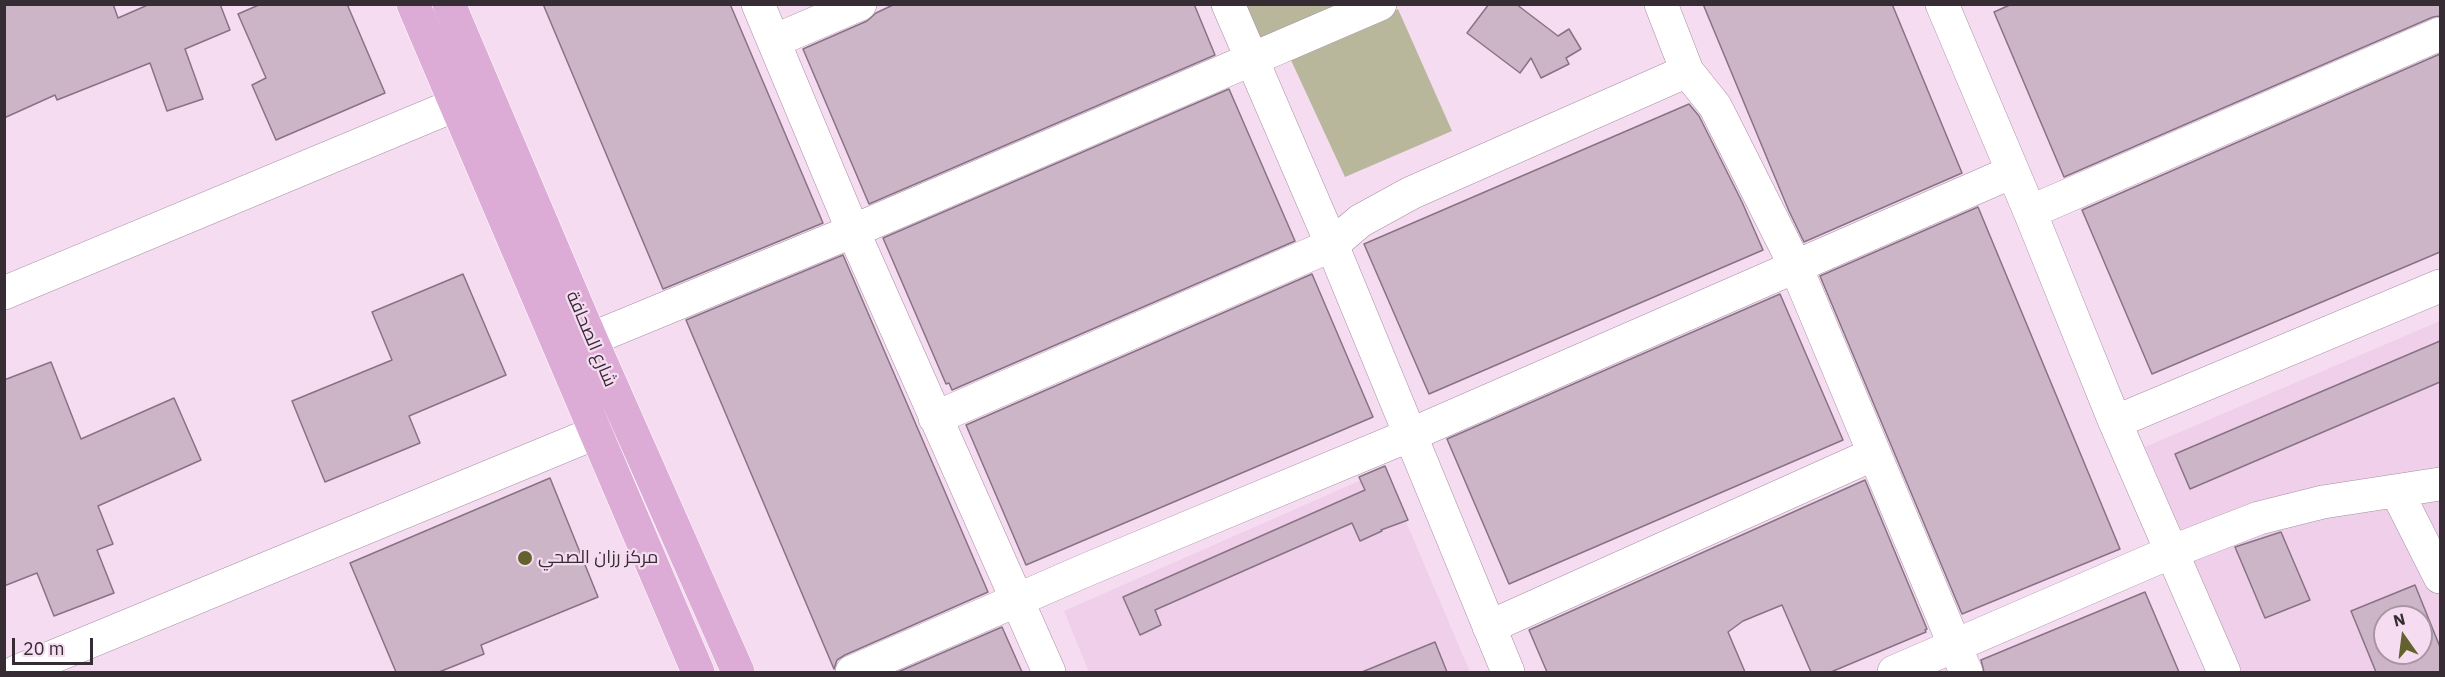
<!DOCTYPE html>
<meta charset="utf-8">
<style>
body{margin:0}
#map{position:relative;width:2445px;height:677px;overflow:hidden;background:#f6dcf1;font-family:"IBM Plex Sans",sans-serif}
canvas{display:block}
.frame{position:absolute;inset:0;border:6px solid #362c34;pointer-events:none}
.north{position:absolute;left:2373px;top:605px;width:60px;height:60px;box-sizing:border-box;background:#f6dcf1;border:2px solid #a996a5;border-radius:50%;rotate:346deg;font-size:16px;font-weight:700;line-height:24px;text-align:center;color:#362c34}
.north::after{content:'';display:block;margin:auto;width:21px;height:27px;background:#63612e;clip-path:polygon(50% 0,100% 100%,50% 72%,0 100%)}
.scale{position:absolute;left:12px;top:638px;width:81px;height:27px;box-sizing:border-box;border:3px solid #362c34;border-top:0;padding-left:8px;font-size:18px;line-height:21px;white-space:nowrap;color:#362c34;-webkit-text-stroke:4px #f6dcf1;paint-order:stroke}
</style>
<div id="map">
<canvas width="2445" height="677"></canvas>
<div class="frame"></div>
<div class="north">N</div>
<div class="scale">20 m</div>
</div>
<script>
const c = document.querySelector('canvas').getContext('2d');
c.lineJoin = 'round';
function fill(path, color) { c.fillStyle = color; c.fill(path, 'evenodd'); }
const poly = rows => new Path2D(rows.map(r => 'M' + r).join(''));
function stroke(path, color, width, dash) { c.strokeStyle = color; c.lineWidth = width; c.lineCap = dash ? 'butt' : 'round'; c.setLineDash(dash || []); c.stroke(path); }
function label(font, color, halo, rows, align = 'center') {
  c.font = font + ' "IBM Plex Sans",Cairo,sans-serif'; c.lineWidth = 4.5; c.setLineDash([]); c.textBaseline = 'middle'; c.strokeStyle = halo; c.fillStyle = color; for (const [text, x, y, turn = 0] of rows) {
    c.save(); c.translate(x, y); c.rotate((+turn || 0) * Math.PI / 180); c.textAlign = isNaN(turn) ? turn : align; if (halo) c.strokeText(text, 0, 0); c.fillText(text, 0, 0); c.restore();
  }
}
const built = poly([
 [2440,321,2440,672,2242,672,2145,447],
 [2385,617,2421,617,2421,653,2385,653],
 [1384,470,1470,672,1089,672,1064,611]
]);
const green = poly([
 [1241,5,1340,5,1256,40],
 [1398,9,1452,131,1345,177,1290,58]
]);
const building = poly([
 [4,4,113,4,118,18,150,4,220,4,230,30,185,49,203,99,167,111,150,63,57,100,55,95,4,118,4,4],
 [261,4,347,4,385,93,276,140,252,85,266,78,238,14,261,4],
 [543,4,730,4,823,223,663,289,543,4],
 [895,4,1194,4,1215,55,869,204,803,49,867,21,876,13,895,4],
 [1489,4,1516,4,1558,36,1569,29,1581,49,1566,58,1569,64,1541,78,1531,58,1520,73,1467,33,1489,4],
 [1703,4,1892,4,1962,173,1804,242,1789,211,1703,4],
 [2012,4,2440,4,2440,16,2433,17,2064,177,1994,12,2012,4],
 [2440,54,2440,252,2152,374,2082,210,2440,54],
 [1229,89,1295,241,952,390,949,383,946,384,883,238,1229,89],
 [1689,104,1699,116,1742,202,1763,250,1429,394,1364,244,1689,104],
 [1978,207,2120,549,1962,614,1820,276,1978,207],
 [843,255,988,592,845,655,837,660,834,669,686,320,843,255],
 [463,274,506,375,409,416,420,443,325,482,292,401,392,360,372,312,463,274],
 [1312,274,1373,417,1026,565,966,425,1312,274],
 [1780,294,1843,440,1509,584,1447,439,1780,294],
 [2440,341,2440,382,2190,489,2175,454,2440,341],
 [51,362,81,439,174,398,201,460,98,506,113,544,97,550,114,593,54,616,37,573,4,586,4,380,51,362],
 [1385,466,1408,520,1381,530,1382,531,1360,541,1352,523,1155,610,1161,625,1140,635,1123,597,1365,490,1359,477,1385,466],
 [550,478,598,597,481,645,484,654,439,672,396,672,350,563,550,478],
 [1865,480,1927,629,1925,630,1926,632,1831,672,1811,672,1782,605,1743,621,1728,632,1745,672,1547,672,1529,630,1865,480],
 [2281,532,2310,600,2265,618,2235,547,2281,532],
 [2415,585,2440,647,2440,672,2376,672,2351,611,2415,585],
 [2385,617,2421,617,2421,653,2385,653,2385,617],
 [2145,592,2179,672,1984,672,1981,660,2145,592],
 [1002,627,1022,672,898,672,1002,627],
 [1435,642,1447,672,1362,672,1435,642]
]);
const minor = poly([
 [758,4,853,231,1049,672],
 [1228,4,1332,245,1508,672],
 [1661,4,1687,71,1715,106,1796,267,1966,672],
 [1942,4,2030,212,2115,422,2224,672],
 [774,41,860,4],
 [2030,212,2440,34],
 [4,293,455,105],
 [591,339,853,231,1380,4],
 [935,418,1332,245,1360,221,1411,193,1687,71],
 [2115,422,2440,286],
 [2397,492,2440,577],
 [1489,627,1874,454],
 [16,672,595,433],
 [852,672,1086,570,1410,435,2012,172],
 [1894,672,2171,552,2259,518,2323,502,2440,484]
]);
const major = poly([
 [413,4,698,672],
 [449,4,591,339,738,672]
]);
const markers = [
 [525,558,8,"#63612e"]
];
const streetNames = [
 ["شارع الصحافة",591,339,67]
];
const poiNames = [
 ["مركز رزان الصحي",538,558]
];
fill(built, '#efcfe9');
fill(green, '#b8b79c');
fill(building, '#cdb5c8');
stroke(building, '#897285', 1.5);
stroke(minor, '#a68fa2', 34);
stroke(major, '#fff', 34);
stroke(minor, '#fff', 33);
stroke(major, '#ddacd6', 33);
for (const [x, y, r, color] of markers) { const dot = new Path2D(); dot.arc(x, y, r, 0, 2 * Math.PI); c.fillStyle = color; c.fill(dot); stroke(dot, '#f6dcf1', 2); }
label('18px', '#362c34', '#f6dcf1', streetNames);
label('18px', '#362c34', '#f6dcf1', poiNames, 'left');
</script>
